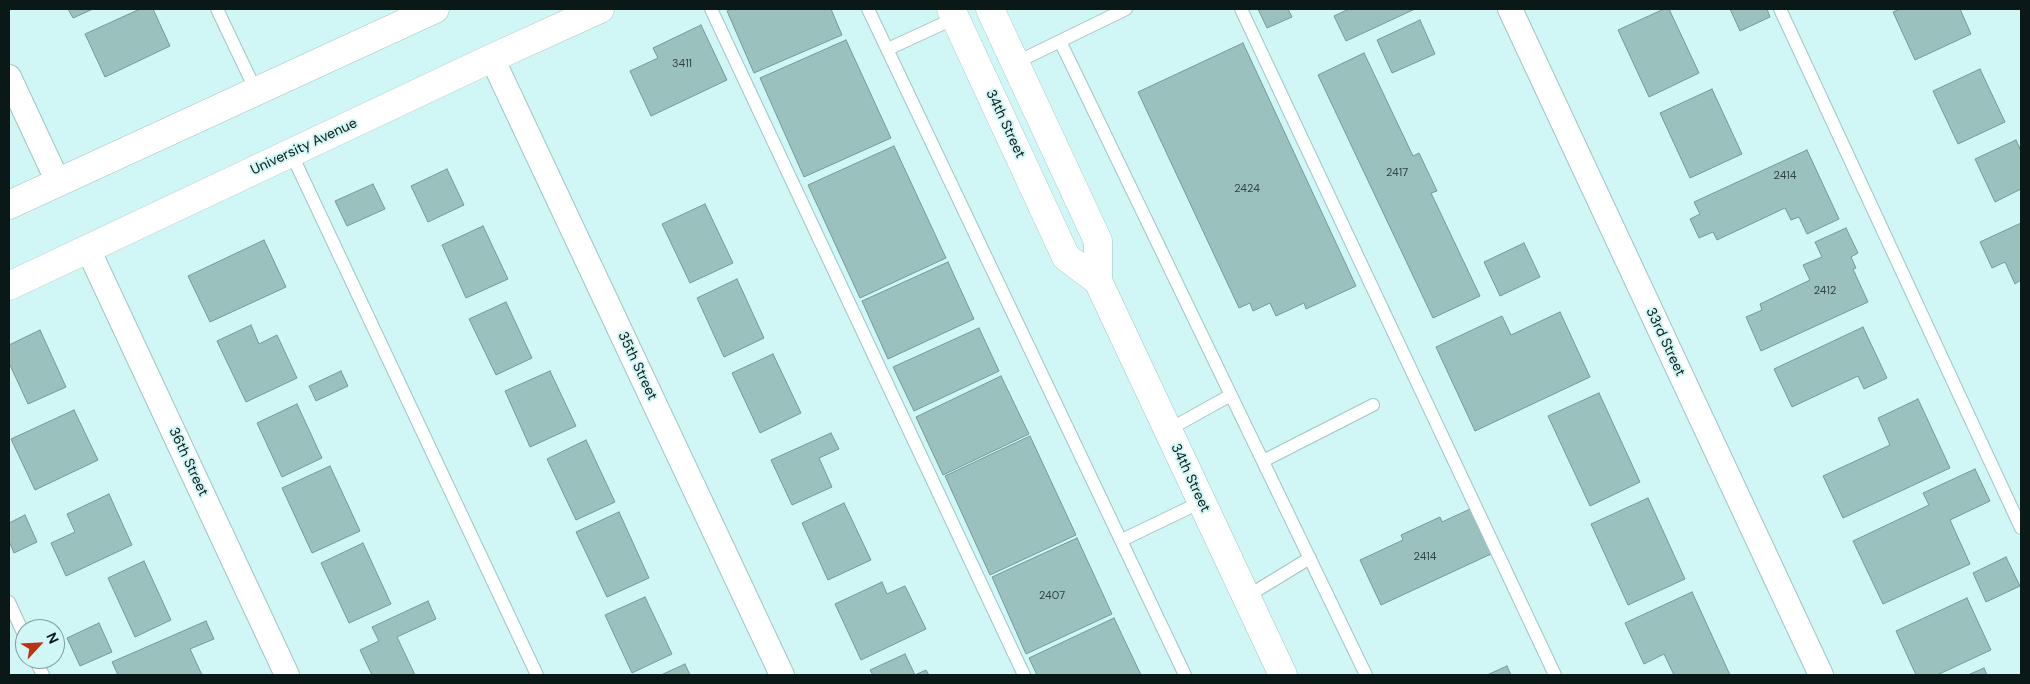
<!DOCTYPE html>
<style>
body{margin:0}
#map{position:relative;width:2030px;height:684px;overflow:hidden;background:#d0f7f5;font-family:"DM Sans",sans-serif}
canvas{display:block}
.frame{position:absolute;inset:0;border:10px solid #0a1818;pointer-events:none}
.north{position:absolute;left:15px;top:619px;width:50px;height:50px;box-sizing:border-box;background:#d0f7f5;border:1px solid #819e9d;border-radius:50%;rotate:65deg;font-size:14px;font-weight:700;line-height:20px;text-align:center;color:#0a1818}
.north::after{content:'';display:block;margin:auto;width:18px;height:22px;background:#bc3212;clip-path:polygon(50% 0,100% 100%,50% 72%,0 100%)}
</style>
<div id="map">
<canvas width="2030" height="684"></canvas>
<div class="frame"></div>
<div class="north">N</div>
</div>
<script>
const c = document.querySelector('canvas').getContext('2d');
c.lineJoin = 'round';
function fill(path, color) { c.fillStyle = color; c.fill(path, 'evenodd'); }
const poly = rows => new Path2D(rows.map(r => 'M' + r).join(''));
function stroke(path, color, width, dash) { c.strokeStyle = color; c.lineWidth = width; c.lineCap = dash ? 'butt' : 'round'; c.setLineDash(dash || []); c.stroke(path); }
function label(font, color, halo, rows, align = 'center') {
  c.font = font + ' "DM Sans",sans-serif'; c.lineWidth = 4; c.setLineDash([]); c.textBaseline = 'middle'; c.strokeStyle = halo; c.fillStyle = color; for (const [text, x, y, turn = 0] of rows) {
    c.save(); c.translate(x, y); c.rotate((+turn || 0) * Math.PI / 180); c.textAlign = isNaN(turn) ? turn : align; if (halo) c.strokeText(text, 0, 0); c.fillText(text, 0, 0); c.restore();
  }
}
const building = poly([
 [68,9,93,9,73,18,68,9],
 [140,9,153,9,170,46,105,77,85,34,140,9],
 [731,9,831,9,842,35,754,73,727,11,731,9],
 [1258,9,1288,9,1292,17,1267,28,1258,9],
 [1349,9,1415,9,1346,41,1334,16,1349,9],
 [1664,9,1669,9,1699,73,1649,97,1618,30,1664,9],
 [1730,9,1767,9,1770,17,1740,31,1730,9],
 [1900,9,1960,9,1971,34,1915,60,1893,12,1900,9],
 [1420,20,1435,54,1392,73,1377,40,1420,20],
 [701,25,727,80,651,116,630,71,658,58,653,48,701,25],
 [846,40,891,138,804,177,760,78,846,40],
 [1243,43,1356,286,1306,309,1304,303,1276,316,1270,303,1253,311,1250,303,1239,308,1138,92,1243,43],
 [1364,53,1413,156,1419,153,1437,191,1431,193,1480,296,1433,318,1318,75,1364,53],
 [1980,69,2005,122,1958,144,1933,91,1980,69],
 [1712,89,1742,154,1690,178,1660,113,1712,89],
 [2016,140,2021,151,2021,189,1995,202,1975,159,2016,140],
 [894,146,946,258,860,298,808,185,894,146],
 [1807,150,1839,219,1807,234,1799,217,1791,220,1785,208,1717,240,1713,232,1699,238,1690,219,1700,214,1694,202,1807,150],
 [447,169,464,205,428,222,411,186,447,169],
 [373,184,385,209,347,226,335,201,373,184],
 [705,204,733,263,690,283,662,224,705,204],
 [2021,223,2021,280,2015,284,2005,262,1992,268,1980,242,2021,223],
 [483,226,508,279,466,298,442,245,483,226],
 [1846,228,1858,253,1851,257,1856,268,1853,269,1868,302,1761,351,1746,317,1762,310,1760,304,1810,280,1803,265,1822,257,1815,242,1846,228],
 [264,240,286,287,210,322,188,276,264,240],
 [1524,243,1540,277,1500,296,1484,262,1524,243],
 [948,262,974,319,888,359,862,301,948,262],
 [737,279,764,338,724,357,697,298,737,279],
 [506,302,532,358,496,375,469,319,506,302],
 [1560,312,1590,377,1475,431,1436,347,1502,316,1511,335,1560,312],
 [251,325,259,344,277,335,297,378,246,402,217,341,251,325],
 [1863,327,1887,378,1864,389,1858,376,1792,407,1774,369,1863,327],
 [979,328,999,371,914,411,893,367,979,328],
 [40,330,66,387,28,404,9,363,9,345,40,330],
 [773,354,801,413,760,433,732,373,773,354],
 [341,371,348,386,316,401,309,386,341,371],
 [550,371,576,426,530,447,505,391,550,371],
 [1001,376,1029,434,943,475,916,417,1001,376],
 [1599,393,1640,482,1590,506,1548,416,1599,393],
 [1918,399,1950,468,1843,518,1823,476,1890,445,1878,418,1918,399],
 [297,404,322,458,282,477,257,423,297,404],
 [74,410,98,460,35,490,11,439,74,410],
 [831,433,839,449,819,458,832,487,792,505,771,460,831,433],
 [1030,436,1076,535,990,575,945,476,1030,436],
 [586,440,615,502,576,520,547,459,586,440],
 [330,466,360,531,312,553,282,488,330,466],
 [1975,469,1990,501,1950,520,1970,564,1883,604,1853,541,1929,505,1923,493,1975,469],
 [109,494,132,545,66,576,51,543,75,532,67,514,109,494],
 [1648,498,1685,579,1628,605,1591,524,1648,498],
 [844,503,871,560,828,580,802,523,844,503],
 [1470,509,1491,554,1381,605,1360,560,1403,540,1401,535,1440,517,1442,522,1470,509],
 [619,512,649,578,607,597,576,532,619,512],
 [25,515,37,542,14,553,9,541,9,523,25,515],
 [1077,538,1112,614,1026,654,992,577,1077,538],
 [363,543,391,604,349,623,321,563,363,543],
 [2006,557,2020,586,1986,602,1973,573,2006,557],
 [144,561,171,620,135,637,108,578,144,561],
 [882,582,887,594,905,586,926,629,861,660,835,604,882,582],
 [1692,592,1730,675,1674,675,1664,654,1644,664,1625,623,1692,592],
 [645,597,672,654,632,673,605,615,645,597],
 [1967,598,1991,650,1937,675,1916,675,1896,631,1967,598],
 [428,601,436,619,397,637,415,675,372,675,360,650,379,641,372,627,428,601],
 [1114,618,1141,675,1037,675,1029,658,1114,618],
 [206,621,214,639,190,649,202,675,118,675,112,662,206,621],
 [99,623,112,652,80,666,67,638,99,623],
 [905,654,915,675,926,670,929,675,873,675,870,670,905,654],
 [685,664,690,675,661,675,685,664],
 [1507,666,1511,675,1487,675,1507,666],
 [1984,668,1987,675,1968,675,1984,668]
]);
const service = poly([
 [217,9,256,91],
 [711,9,1024,675],
 [868,9,1185,675],
 [1241,9,1555,675],
 [1780,9,2021,528],
 [1060,41,1366,675],
 [888,49,955,18],
 [1015,63,1126,9],
 [291,153,537,675],
 [1168,430,1231,395],
 [1263,461,1373,405],
 [1122,540,1201,502],
 [1246,597,1310,558],
 [9,602,25,637],
 [35,659,43,675]
]);
const minor = poly([
 [1510,9,1821,675],
 [492,58,782,675],
 [9,77,58,182],
 [88,249,287,675]
]);
const secondary = poly([
 [951,9,1066,257,1098,281],
 [990,9,1098,241,1098,281,1283,675],
 [9,205,435,9],
 [9,286,492,58,600,9]
]);
const numberNames = [
 ["3411",682,64],
 ["2417",1397,173],
 ["2414",1785,176],
 ["2424",1247,189],
 ["2412",1825,291],
 ["2414",1425,557],
 ["2407",1052,596]
];
const streetNames = [
 ["34th Street",1005,124,65],
 ["University Avenue",304,147,-25],
 ["33rd Street",1665,342,65],
 ["35th Street",637,366,65],
 ["36th Street",188,462,65],
 ["34th Street",1190,478,65]
];
fill(building, '#9bc1bf');
stroke(building, '#749997', 1);
stroke(service, '#a0c6c4', 14);
stroke(minor, '#a0c6c4', 26);
stroke(secondary, '#a0c6c4', 29);
stroke(service, '#fff', 12);
stroke(minor, '#fff', 24);
stroke(secondary, '#fff', 28);
label('11px', '#2e4242', null, numberNames);
label('14px', '#0a1818', '#d0f7f5', streetNames);
</script>
